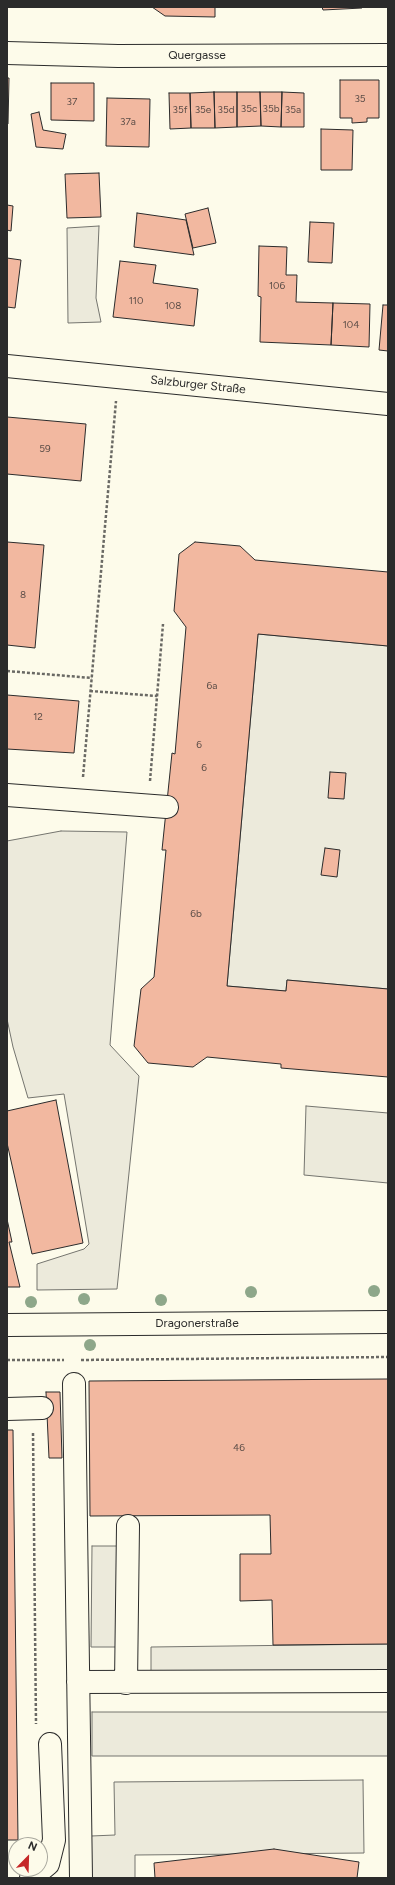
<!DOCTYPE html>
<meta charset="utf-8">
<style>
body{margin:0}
#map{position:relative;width:395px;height:1885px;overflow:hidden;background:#fdfbea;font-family:Figtree,sans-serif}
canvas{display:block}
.frame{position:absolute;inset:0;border:8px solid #2b2b2b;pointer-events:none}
.north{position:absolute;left:8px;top:1837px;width:40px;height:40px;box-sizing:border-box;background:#fdfbea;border:1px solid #a9a89e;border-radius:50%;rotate:23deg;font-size:11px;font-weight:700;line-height:16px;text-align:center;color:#2b2b2b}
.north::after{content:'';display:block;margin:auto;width:14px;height:18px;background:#c62828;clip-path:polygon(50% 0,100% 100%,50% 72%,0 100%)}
</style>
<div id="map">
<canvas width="395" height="1885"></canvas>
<div class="frame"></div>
<div class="north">N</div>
</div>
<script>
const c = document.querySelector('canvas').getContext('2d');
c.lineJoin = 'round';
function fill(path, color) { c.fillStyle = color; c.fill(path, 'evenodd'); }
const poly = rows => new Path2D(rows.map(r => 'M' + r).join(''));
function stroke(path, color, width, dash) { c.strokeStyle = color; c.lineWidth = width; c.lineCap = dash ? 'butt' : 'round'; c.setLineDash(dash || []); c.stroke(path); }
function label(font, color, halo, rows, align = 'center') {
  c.font = font + ' Figtree,sans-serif'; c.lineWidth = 3; c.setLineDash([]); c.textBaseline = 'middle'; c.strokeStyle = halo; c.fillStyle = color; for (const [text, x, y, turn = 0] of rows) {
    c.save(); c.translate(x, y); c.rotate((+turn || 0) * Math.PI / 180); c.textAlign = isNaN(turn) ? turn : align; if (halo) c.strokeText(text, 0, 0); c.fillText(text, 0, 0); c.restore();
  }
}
const parking = poly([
 [99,226,96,298,101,322,68,323,67,228,99,226],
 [258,634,388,646,388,989,287,980,286,991,227,986,258,634],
 [61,831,127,832,110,1045,139,1076,117,1289,37,1290,37,1264,84,1249,89,1244,64,1094,28,1098,13,1047,7,1019,7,841,61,831],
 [306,1106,388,1113,388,1183,304,1175,306,1106],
 [92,1546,118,1546,117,1647,91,1647,92,1546],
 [388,1644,388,1671,151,1674,151,1647,388,1644],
 [92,1712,388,1712,388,1756,92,1756,92,1712],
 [363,1780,364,1853,135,1855,135,1878,91,1878,91,1836,115,1835,114,1782,363,1780]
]);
const building = poly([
 [152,7,215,7,215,17,165,16,152,7],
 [322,7,362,7,362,8,323,10,322,7],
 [7,78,9,78,8,124,7,124,7,78],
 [340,80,379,80,379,118,367,118,367,122,352,123,352,118,340,118,340,80],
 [51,83,94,83,94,121,51,120,51,83],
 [214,92,215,128,191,128,190,93,214,92],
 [214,92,237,92,237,127,215,128,214,92],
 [237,92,260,92,261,126,237,127,237,92],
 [260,92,282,92,281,127,261,126,260,92],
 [282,92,304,93,304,127,281,127,282,92],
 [169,93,190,93,191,128,170,129,169,93],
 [107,98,150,99,149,147,106,146,107,98],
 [39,112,43,130,66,134,63,149,36,147,31,114,39,112],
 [321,129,353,130,352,170,321,170,321,129],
 [99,173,101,217,67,218,65,174,99,173],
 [7,205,13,206,11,231,7,230,7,205],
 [208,208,216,243,193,248,185,214,208,208],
 [137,213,186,220,194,255,134,247,137,213],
 [310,222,334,223,332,263,308,262,310,222],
 [259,246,287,247,286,275,297,275,296,302,333,303,331,345,260,342,261,297,258,296,259,246],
 [7,258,21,260,15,308,7,307,7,258],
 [120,261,156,265,153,283,198,289,194,326,113,317,120,261],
 [333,303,370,304,369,347,331,345,333,303],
 [383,305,388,305,388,351,379,350,383,305],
 [7,417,86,424,81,481,7,474,7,417],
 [7,542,44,545,35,648,7,645,7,542],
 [195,542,240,546,255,560,388,572,388,646,258,634,227,986,286,991,287,980,388,989,388,1077,281,1068,281,1064,207,1057,193,1067,148,1063,134,1046,141,989,154,977,166,850,162,850,172,753,175,754,186,627,174,611,179,554,195,542],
 [7,695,79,701,74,753,7,749,7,695],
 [330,772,346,773,344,799,328,798,330,772],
 [325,848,340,850,337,877,321,875,325,848],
 [56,1100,83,1243,32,1254,7,1143,7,1111,56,1100],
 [7,1219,12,1242,9,1242,20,1287,7,1287,7,1219],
 [388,1379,388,1644,273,1645,272,1600,240,1601,240,1554,271,1554,270,1515,90,1516,89,1381,388,1379],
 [46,1392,60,1392,62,1458,49,1458,46,1392],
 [7,1430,13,1430,18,1840,7,1840,7,1430],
 [274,1849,359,1862,357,1878,155,1878,154,1863,274,1849]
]);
const path = poly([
 [7,671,92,678],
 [90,691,157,696],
 [83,777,116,401],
 [150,781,163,624],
 [7,1360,64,1360],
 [81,1360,388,1357],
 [33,1433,36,1724]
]);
const minor = poly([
 [7,53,118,56,388,55],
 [7,795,167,807],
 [74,1384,81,1878],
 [7,1409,42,1408],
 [78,1682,388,1681],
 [126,1683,128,1526],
 [31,1878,48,1864,54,1840,50,1744]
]);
const major = poly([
 [7,366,388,404],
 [7,1325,388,1322]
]);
const trees = [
 [374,1291],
 [251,1292],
 [84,1299],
 [161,1300],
 [31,1302],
 [90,1345]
];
const numberNames = [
 ["35",360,99],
 ["37",72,102],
 ["35c",249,109],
 ["35b",271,109],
 ["35f",180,110],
 ["35e",203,110],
 ["35d",226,110],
 ["35a",293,110],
 ["37a",128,122],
 ["106",277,286],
 ["110",136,301],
 ["108",173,306],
 ["104",351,325],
 ["59",45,449],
 ["8",23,595],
 ["6a",212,686],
 ["12",38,717],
 ["6",199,745],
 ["6",204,768],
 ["6b",196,914],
 ["46",239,1448]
];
const streetNames = [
 ["Quergasse",197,55],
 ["Salzburger Straße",198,385,6],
 ["Dragonerstraße",197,1323]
];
fill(parking, '#eceadb');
stroke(parking, '#74746e', 1);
fill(building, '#f2b8a0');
stroke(building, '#2b2b2b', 1);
stroke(minor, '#2b2b2b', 24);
stroke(major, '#2b2b2b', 24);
stroke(path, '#6a6964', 2.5, [3, 2]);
stroke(minor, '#fdfbea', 22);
stroke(major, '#fdfbea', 22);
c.fillStyle = '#8ea78a';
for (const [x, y] of trees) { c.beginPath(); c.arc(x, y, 6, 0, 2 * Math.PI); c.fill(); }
label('10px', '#5d4e48', null, numberNames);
label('12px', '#2b2b2b', '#fdfbea', streetNames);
</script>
